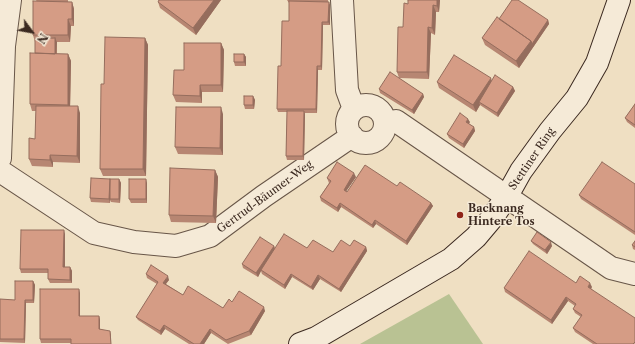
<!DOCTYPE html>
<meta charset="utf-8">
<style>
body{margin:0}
#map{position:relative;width:635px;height:344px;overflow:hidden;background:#efdfc2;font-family:"Libre Caslon Text",serif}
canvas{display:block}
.north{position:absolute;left:12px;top:12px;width:40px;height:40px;-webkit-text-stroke:3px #f5ead7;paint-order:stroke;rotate:122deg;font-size:11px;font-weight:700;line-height:16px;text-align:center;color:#3b2920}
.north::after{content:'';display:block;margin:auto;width:14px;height:18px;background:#3b2920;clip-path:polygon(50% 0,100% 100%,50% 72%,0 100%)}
</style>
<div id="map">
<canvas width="635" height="344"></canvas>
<div class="north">N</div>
</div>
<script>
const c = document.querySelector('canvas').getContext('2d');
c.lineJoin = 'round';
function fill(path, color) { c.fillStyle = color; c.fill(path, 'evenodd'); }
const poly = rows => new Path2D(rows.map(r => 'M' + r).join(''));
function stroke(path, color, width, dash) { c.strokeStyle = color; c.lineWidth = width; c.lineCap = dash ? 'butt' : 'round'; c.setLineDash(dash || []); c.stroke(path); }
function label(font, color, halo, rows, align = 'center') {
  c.font = font + ' "Libre Caslon Text",serif'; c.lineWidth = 3; c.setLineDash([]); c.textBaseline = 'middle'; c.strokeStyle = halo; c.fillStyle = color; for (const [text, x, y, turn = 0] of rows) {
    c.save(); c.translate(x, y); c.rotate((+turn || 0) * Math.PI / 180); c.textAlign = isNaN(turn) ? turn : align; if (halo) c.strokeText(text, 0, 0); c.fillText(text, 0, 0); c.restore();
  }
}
const green = poly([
 [449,294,483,344,360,344]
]);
const street = poly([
 [342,0,347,90,354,109],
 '347 124a19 19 0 1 1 38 0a19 19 0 1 1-38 0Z',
 [385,123,396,121,611,268,635,274],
 [0,158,4,46,10,0],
 [0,171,94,233,134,242,176,246,210,236,264,196,352,136]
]);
const secondary = poly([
 [300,344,316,338,451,259,476,237,492,218,507,196,521,171,550,131,577,98,597,63,619,0]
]);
const wall = poly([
 [36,0,68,0,68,2,72,2,74,9,74,26,71,26,70,42,57,42,57,54,68,54,71,61,70,106,80,113,80,163,53,162,53,167,32,166,29,159,35,139,36,111,32,111,30,104,35,53,35,42,33,35,37,2],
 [221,0,196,35,160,8,158,2],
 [287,0,328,0,328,2,330,5,330,25,323,25,322,70,318,70,317,113,305,113,305,115,304,160,287,160,286,156,287,112,278,112,277,109,281,66,289,21,289,3],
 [408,0,440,0,439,12,436,12,435,35,431,33,429,79,399,78,423,94,424,97,414,114,380,93,379,89,399,78,397,72,403,27,408,4],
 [499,19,548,20,549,24,519,68,485,45,482,38],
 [145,38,148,45,146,176,103,176,100,169,104,84],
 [221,43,224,50,223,92,202,92,202,103,176,102,173,95,184,70],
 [244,54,246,57,246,66,235,66,234,62],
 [492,81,513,87,515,91,498,117,480,105,476,112,439,88,437,82],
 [253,96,255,100,254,109,245,109,244,105],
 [635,104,635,128,627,122,625,118],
 [223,114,223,155,178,154,175,147],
 [470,122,469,124,474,127,475,131,464,148,449,138,447,134],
 [215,170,218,177,216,223,171,222,169,215],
 [356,177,346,191,347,192,397,186,431,203,433,206,407,245,376,224,373,228,341,207,338,212,321,201,320,197,329,183,327,178],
 [119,179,121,183,120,203,111,202,110,200,110,203,91,202,90,198,110,181],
 [147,183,147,203,131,203,129,199],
 [635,184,635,235,581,199,579,195],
 [65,234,65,267,70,267,72,271,72,283,50,283,48,279,48,273,21,273,20,269],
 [531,241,552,246,547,254,533,244],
 [635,241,635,250,633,249,632,245],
 [274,246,275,248,307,248,333,252,350,246,366,247,367,251,341,292,320,279,313,290,292,277,285,289,262,274,261,271,258,277,243,268,242,264],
 [146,274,169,280,166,284,183,295,223,308,232,302,265,311,251,335,228,344,211,333,204,344,189,344,165,329,161,335,138,320,136,317,157,284,147,278],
 [33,281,35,285,34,303,26,303,25,343,0,342,0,299,15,300],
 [576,283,592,287,591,288,635,344,593,344,575,332,573,328,581,317,575,313,573,309,575,306,568,301,552,324,505,292,504,288],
 [80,293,80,316,99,316,100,320,100,329,111,335,111,344,71,344,71,343,41,343,40,339]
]);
const shadedWall = poly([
 [214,0,221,0,196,35,193,28],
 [437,0,440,0,439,12,437,6],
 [72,2,74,9,74,26,72,19],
 [329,2,330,5,330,25,328,22],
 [433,5,436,12,435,35,432,28],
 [68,19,71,26,70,42,68,35],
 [548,20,549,24,519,68,516,61,531,41],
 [322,22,323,25,322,70,321,66],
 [428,27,431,33,429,79,427,72],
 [55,38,57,42,56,60,55,57],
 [145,38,148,45,146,176,143,169],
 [221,43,224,50,223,92,221,85],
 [68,54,71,61,70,112,68,105],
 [244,54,246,57,246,66,244,62],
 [317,66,318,70,317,113,316,109],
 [491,78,493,85,479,102,480,105,476,112,473,105],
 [200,85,202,92,202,103,200,96],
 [513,87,515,91,498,117,497,113],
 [423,94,424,97,414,114,412,110],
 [253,96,255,100,254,109,253,105],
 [78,106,80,113,80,163,77,156],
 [221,107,223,114,223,155,220,148],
 [304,111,305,115,304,160,303,156],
 [468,119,470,122,467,126,466,122],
 [474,127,475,131,464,148,463,144],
 [50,155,53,162,53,167,50,160],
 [215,170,218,177,216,223,213,216],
 [354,173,356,177,345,193,344,190],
 [110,179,111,183,110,203,109,199],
 [119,179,121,183,120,203,119,199],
 [146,179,147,183,147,203,146,199],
 [340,203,341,207,338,212,337,208],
 [431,203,433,206,407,245,406,241],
 [375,220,376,224,373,228,372,225],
 [64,230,65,234,65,271,63,267],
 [551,242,552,246,547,254,545,250],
 [274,246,275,250,261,270,261,271,258,277,256,273],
 [366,247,367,251,341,292,339,289],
 [70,267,72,271,72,283,70,280],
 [291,274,292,277,285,289,284,285],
 [318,275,320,279,313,290,311,287],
 [168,276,169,280,164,286,163,283],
 [33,281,35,285,34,303,33,300],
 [590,283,592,287,590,290,588,287],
 [79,289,80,293,80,320,79,316],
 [566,297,568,301,552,324,551,320],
 [25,300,26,303,25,343,24,339],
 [264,307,265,311,251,335,249,331],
 [99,316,100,320,100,332,99,329],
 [164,325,165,329,161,335,160,331],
 [210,329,211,333,204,344,200,344],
 [110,331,111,335,111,344,110,344]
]);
const building = poly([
 [159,0,214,0,193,28,158,2,159,0],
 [408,0,437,0,437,6,433,5,432,28,428,27,427,72,397,72,398,27,403,27,404,3,408,4,408,0],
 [512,0,518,0,548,20,532,44,531,41,499,19,512,0],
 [33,1,72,2,72,19,68,19,68,35,33,35,33,1],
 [289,1,329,2,328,22,322,22,321,66,317,66,316,109,277,109,278,66,281,66,282,21,289,21,289,1],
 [497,17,531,41,516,61,482,38,497,17],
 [105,37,145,38,143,169,100,169,101,84,104,84,105,37],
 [55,38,55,54,35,53,35,39,55,38],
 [184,43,221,43,221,85,200,85,200,96,173,95,174,70,184,70,184,43],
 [30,53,68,54,68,105,30,104,30,53],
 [234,54,244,54,244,62,234,62,234,54],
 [454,55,491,78,473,105,437,82,454,55],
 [390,72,423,94,412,110,379,89,390,72],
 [495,75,513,87,497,113,479,102,495,75],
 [244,96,253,96,253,105,244,105,244,96],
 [635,104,635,125,625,118,635,104],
 [36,106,78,106,77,156,50,155,50,160,29,159,29,138,35,139,36,106],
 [176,107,221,107,220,148,175,147,176,107],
 [287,111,304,111,303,156,286,156,287,111],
 [460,113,468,119,466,122,474,127,463,144,447,134,460,113],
 [337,162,354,173,344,190,347,192,365,165,397,186,400,182,431,203,406,241,375,220,372,225,340,203,337,208,320,197,331,181,327,178,337,162],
 [602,162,635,184,635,232,579,195,602,162],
 [170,168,215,170,213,216,169,215,170,168],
 [91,178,110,179,109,199,90,198,91,178],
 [110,179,119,179,119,199,110,199,110,179],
 [129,179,146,179,146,199,129,199,129,179],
 [21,230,64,230,63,267,70,267,70,280,48,279,48,269,20,269,21,230],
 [537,232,551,242,545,250,531,241,537,232],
 [284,234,307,248,313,240,333,252,341,240,350,246,354,240,366,247,339,289,318,275,311,287,291,274,284,285,261,270,284,234],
 [260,237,274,246,256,273,242,264,260,237],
 [635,241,635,247,632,245,635,241],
 [529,251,576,283,580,276,590,283,588,287,635,318,635,342,633,344,597,344,573,328,582,315,573,309,576,304,566,297,551,320,504,288,529,251],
 [151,265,168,276,163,283,183,295,188,286,223,308,229,299,232,302,239,291,264,307,249,331,226,340,210,329,200,344,194,344,164,325,160,331,136,317,158,282,146,274,151,265],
 [15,281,33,281,33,300,25,300,24,339,0,339,0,299,15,300,15,281],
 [40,289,79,289,79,316,99,316,99,329,110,331,111,344,71,344,71,339,40,339,40,289]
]);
const markers = [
 [460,215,4,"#8f2418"]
];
const streetNames = [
 ["Stettiner Ring",532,159,-56],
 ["Gertrud-Bäumer-Weg",265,197,-36]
];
const poiNames = [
 ["Backnang",468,209],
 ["Hintere Tos",468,222]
];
fill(green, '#b9c293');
stroke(street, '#685648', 24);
stroke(secondary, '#3b2920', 24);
stroke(street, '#f5ead7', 22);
stroke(secondary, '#f5ead7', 22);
fill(wall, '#b78672');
fill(shadedWall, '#956d5d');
fill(building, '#d59c85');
stroke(building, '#956d5d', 1);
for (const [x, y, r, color] of markers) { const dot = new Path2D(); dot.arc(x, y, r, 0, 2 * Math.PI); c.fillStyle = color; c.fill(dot); stroke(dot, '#f5ead7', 1.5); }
label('11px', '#3b2920', '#f5ead7', streetNames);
label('bold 11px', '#3b2920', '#f5ead7', poiNames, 'left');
</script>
